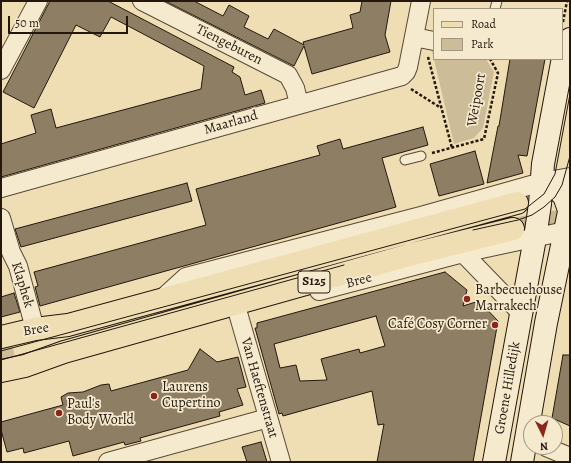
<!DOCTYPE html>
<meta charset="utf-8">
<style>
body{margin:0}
#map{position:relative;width:571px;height:463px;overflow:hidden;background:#efdeb3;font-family:Alegreya,serif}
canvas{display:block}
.frame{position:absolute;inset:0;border:2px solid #24170e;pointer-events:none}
.legend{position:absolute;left:433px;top:8px;width:130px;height:52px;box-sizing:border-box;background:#f5eace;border:1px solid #a19681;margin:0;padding:5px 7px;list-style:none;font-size:12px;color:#24170e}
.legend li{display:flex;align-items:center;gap:8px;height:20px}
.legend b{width:20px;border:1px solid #a19681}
.north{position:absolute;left:523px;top:415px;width:40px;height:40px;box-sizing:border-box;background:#f5eace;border:1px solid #a19681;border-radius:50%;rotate:175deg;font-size:11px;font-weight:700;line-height:16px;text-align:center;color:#24170e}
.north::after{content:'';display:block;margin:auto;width:14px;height:18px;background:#8f2418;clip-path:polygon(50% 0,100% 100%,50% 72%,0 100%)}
.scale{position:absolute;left:8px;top:16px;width:120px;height:18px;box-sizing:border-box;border:2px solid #24170e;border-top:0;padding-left:5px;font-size:12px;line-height:14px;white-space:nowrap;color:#24170e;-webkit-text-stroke:3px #f5eace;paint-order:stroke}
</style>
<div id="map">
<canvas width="571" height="463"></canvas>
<div class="frame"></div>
<ul class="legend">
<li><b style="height:5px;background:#efdeb3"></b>Road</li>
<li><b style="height:11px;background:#ccbc97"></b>Park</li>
</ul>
<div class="north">N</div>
<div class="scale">50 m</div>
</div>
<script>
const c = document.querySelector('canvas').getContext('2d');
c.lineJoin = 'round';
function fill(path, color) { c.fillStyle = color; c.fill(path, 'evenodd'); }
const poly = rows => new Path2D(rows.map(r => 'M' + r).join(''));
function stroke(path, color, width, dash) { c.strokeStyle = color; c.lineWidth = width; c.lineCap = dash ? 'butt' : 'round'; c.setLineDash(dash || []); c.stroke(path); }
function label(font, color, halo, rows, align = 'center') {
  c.font = font + ' Alegreya,serif'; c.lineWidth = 3.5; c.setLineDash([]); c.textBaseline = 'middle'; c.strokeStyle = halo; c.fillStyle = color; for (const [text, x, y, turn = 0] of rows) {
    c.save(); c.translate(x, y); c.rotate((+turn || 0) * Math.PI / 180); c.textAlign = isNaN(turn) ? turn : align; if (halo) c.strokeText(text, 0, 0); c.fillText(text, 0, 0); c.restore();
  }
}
const green = poly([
 [431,47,434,47,434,59,486,59,494,72,483,128,474,138,454,144],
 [12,343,16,363,1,366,1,344]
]);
const building = poly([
 [50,1,108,1,234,67,232,72,240,77,245,95,261,90,265,103,1,177,1,144,36,133,31,115,51,109,56,128,201,89,204,66,111,17,100,37,76,25,34,108,3,92,50,1],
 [165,1,194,1,223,16,229,5,249,16,244,27,268,39,274,29,304,45,303,42,353,28,350,15,360,12,362,1,391,1,385,35,390,52,312,74,304,46,294,66,165,1],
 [510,59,545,59,527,156,518,155,523,173,487,183,498,126,499,126,510,59],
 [423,127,428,145,382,158,396,207,40,306,35,287,38,286,34,272,206,225,196,189,320,155,317,146,340,139,343,149,423,127],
 [475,151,484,184,439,196,430,164,475,151],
 [187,183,192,201,21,247,15,229,187,183],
 [445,272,467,290,463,306,479,301,498,321,473,462,377,462,384,424,378,425,372,391,283,416,282,413,279,414,255,328,257,328,257,323,445,272],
 [376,316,385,346,360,353,359,349,321,359,327,380,300,381,296,365,280,368,274,344,376,316],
 [14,293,20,312,1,317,1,297,14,293],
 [200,349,217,362,238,357,246,387,237,389,243,405,219,412,220,416,140,438,141,441,125,445,124,442,73,456,69,441,24,453,23,448,7,452,1,430,1,422,63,405,61,397,68,393,83,392,101,385,109,384,111,391,188,370,200,349],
 [563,355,570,355,570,426,552,418,563,355],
 [261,442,267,462,247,462,242,447,261,442]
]);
const primaryTunnel = poly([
 [513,229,570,219]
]);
const path = poly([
 [563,22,567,1],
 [428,57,452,148],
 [411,89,441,108],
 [432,153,484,139,498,73,490,59]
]);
const lane = poly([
 [495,9,497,1],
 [405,160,421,156]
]);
const street = poly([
 [142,1,288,75,295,88,299,104],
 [414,37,434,41],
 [1,70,38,1],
 [1,188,402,76,406,72,408,67,421,1],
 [1,218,11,252,18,266,35,329],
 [463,253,522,314],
 [319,291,463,253,570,230],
 [164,297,186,277,421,216,542,182,570,177],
 [238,313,281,462],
 [546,447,570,457],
 [108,462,268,418]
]);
const secondary = poly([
 [542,182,559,191,564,196,569,210],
 [494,462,535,238,540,204,543,164,562,63,570,39],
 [522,462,546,323,570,207]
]);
const primary = poly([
 [1,337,35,329,68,325,517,203],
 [1,371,25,366,64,352,409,255,513,229]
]);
const tram = poly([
 [473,230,518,220,532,215,544,207,555,197,562,185,570,156],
 [1,351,525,209,544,194,555,174,570,94],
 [1,360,344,265]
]);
const markers = [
 [467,299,4,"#8f2418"],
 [495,325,4,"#8f2418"],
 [154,396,4,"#8f2418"],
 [59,413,4,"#8f2418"]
];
const shields = [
 [314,282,32]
];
const shieldNames = [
 ["S125",314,282]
];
const streetNames = [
 ["Tiengeburen",229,45,27],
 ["Weipoort",477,100,-80],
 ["Maarland",231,123,-16],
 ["Bree",359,281,-15],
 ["Klaphek",22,285,73],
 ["Bree",36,330,-9],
 ["Van Haeftenstraat",259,388,74],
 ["Groene Hilledijk",508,388,-80]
];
const poiNames = [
 ["Barbecuehouse",475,291],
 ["Marrakech",475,307],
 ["Café Cosy Corner",487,325,"right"],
 ["Laurens",162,388],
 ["Cupertino",162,404],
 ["Paul's",67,405],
 ["Body World",67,421]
];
fill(green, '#ccbc97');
fill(building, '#8e7e64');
stroke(building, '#24170e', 1);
stroke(primaryTunnel, '#c6b692', 22, [22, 11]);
stroke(lane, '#574937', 11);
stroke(street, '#574937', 20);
stroke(secondary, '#24170e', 24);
stroke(primary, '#24170e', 24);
stroke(path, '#24170e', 2.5, [3, 2]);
stroke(lane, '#f5eace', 9);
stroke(street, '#f5eace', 18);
stroke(secondary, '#f5eace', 22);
stroke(primary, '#efdeb3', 22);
stroke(tram, '#24170e', 1);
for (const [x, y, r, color] of markers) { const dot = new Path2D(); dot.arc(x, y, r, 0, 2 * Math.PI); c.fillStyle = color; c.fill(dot); stroke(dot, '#f5eace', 1.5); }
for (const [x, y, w] of shields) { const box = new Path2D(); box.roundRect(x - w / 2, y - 11, w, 22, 3); c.fillStyle = '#f5eace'; c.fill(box); stroke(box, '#24170e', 1); }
label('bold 13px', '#24170e', null, shieldNames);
label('14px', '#24170e', '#f5eace', streetNames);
label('14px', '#24170e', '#f5eace', poiNames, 'left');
</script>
